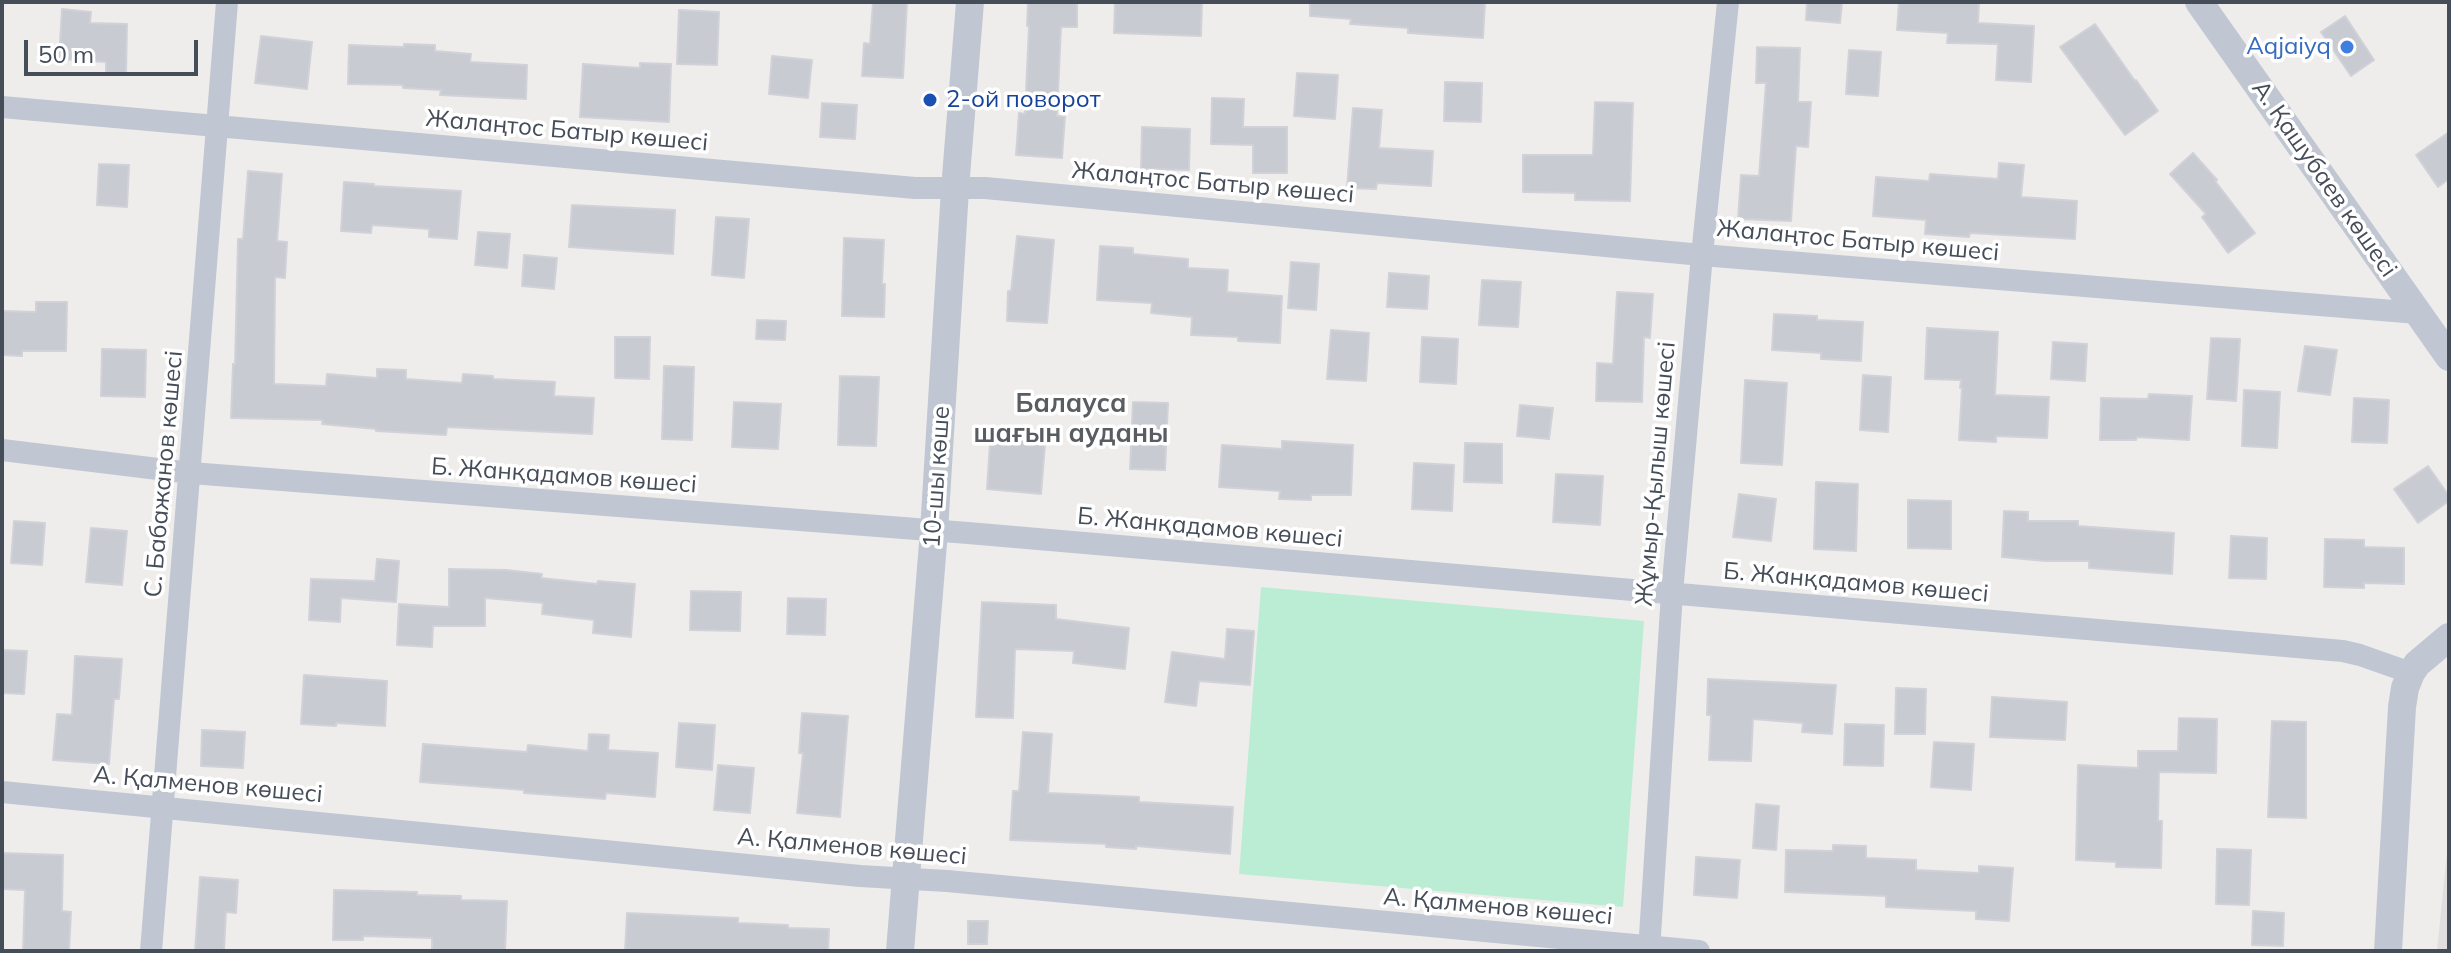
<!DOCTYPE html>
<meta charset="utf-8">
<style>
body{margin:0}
#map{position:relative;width:2451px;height:953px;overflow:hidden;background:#efedec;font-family:Mulish,sans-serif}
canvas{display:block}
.frame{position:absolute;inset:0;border:4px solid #454d59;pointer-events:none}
.scale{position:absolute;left:24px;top:40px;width:174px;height:36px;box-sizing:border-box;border:4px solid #454d59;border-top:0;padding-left:10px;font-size:24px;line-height:28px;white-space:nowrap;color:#454d59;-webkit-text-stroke:6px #fff;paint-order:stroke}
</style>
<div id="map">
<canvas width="2451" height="953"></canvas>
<div class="frame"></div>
<div class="scale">50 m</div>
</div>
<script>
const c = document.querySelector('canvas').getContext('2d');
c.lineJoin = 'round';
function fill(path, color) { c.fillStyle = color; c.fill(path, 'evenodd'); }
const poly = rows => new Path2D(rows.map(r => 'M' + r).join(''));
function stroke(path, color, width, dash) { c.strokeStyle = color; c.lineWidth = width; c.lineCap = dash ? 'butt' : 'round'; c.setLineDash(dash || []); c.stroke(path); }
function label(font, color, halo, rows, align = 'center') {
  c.font = font + ' Mulish,sans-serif'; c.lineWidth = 7; c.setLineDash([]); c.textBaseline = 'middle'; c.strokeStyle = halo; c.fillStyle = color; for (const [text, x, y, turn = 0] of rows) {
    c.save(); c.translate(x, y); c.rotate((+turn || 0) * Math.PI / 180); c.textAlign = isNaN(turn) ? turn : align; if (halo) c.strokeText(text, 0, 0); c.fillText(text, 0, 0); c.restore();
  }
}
const education = poly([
 [2449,832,2449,951,2437,951]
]);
const green = poly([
 [1261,587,1644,621,1623,907,1239,874]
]);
const building = poly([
 [873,2,907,2,903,78,862,76,864,43,870,44,873,2],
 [1028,2,1077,2,1077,27,1061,27,1057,116,1065,116,1062,158,1016,155,1019,113,1025,114,1029,26,1027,26,1028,2],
 [1115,2,1202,2,1201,36,1114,33,1115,2],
 [1310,2,1485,2,1483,38,1408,33,1408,28,1350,24,1351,19,1310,16,1310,2],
 [1807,2,1842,2,1840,23,1806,20,1807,2],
 [1899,2,1979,2,1978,23,2034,26,2031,82,1996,80,1998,44,1947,43,1948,33,1897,30,1899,2],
 [62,9,91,12,90,23,127,24,126,75,106,75,106,62,59,59,62,9],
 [679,10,719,12,717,65,677,64,679,10],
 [2345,16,2374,60,2351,76,2321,32,2345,16],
 [2095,24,2135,81,2136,80,2158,111,2125,135,2060,47,2095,24],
 [261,36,312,42,307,89,255,83,261,36],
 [404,44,435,45,435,51,471,54,470,62,527,65,526,99,440,95,441,90,403,88,403,85,348,84,349,45,404,47,404,44],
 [1757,47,1800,48,1798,102,1811,102,1808,147,1796,146,1791,221,1738,219,1741,175,1759,176,1766,83,1756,83,1757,47],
 [1849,50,1881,52,1878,96,1846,94,1849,50],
 [772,56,812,60,808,98,769,94,772,56],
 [640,63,671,64,669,122,580,117,583,64,640,68,640,63],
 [1297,73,1338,75,1335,119,1294,116,1297,73],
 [1445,82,1482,83,1481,122,1444,121,1445,82],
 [1212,98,1244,99,1243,127,1287,127,1287,173,1253,173,1253,145,1211,144,1212,98],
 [1595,102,1633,103,1630,201,1575,200,1575,193,1523,192,1523,155,1593,155,1595,102],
 [822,103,857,105,855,139,820,137,822,103],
 [1353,108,1382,110,1379,148,1433,151,1431,186,1377,183,1376,189,1347,188,1353,108],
 [1142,127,1190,129,1189,170,1141,169,1142,127],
 [2449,132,2449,179,2438,187,2416,155,2449,132],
 [2193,153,2217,180,2215,181,2255,233,2228,253,2202,217,2206,214,2170,174,2193,153],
 [1999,163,2024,165,2021,197,2077,201,2075,239,1970,233,1969,237,1925,234,1926,220,1873,216,1876,177,1929,181,1930,174,1998,179,1999,163],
 [99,164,129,165,127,207,97,205,99,164],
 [248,171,282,174,277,241,287,242,285,278,275,277,274,384,326,386,327,374,377,378,377,369,406,370,406,379,462,383,463,374,493,376,493,379,555,382,554,396,594,398,592,434,447,427,446,435,376,431,376,429,322,424,323,420,231,418,233,364,235,364,238,239,243,239,248,171],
 [344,182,374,184,374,186,461,191,457,239,429,237,429,229,372,225,371,233,341,231,344,182],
 [572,205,675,210,673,254,569,247,572,205],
 [716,217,749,219,744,278,712,275,716,217],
 [478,232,510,234,507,268,475,265,478,232],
 [1017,236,1054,240,1047,323,1007,321,1008,291,1011,291,1017,236],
 [844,238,884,240,882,284,885,284,884,317,842,316,844,238],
 [1100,246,1133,248,1133,254,1188,259,1188,268,1228,270,1227,292,1282,296,1280,343,1238,341,1238,337,1191,335,1192,317,1151,313,1152,303,1097,300,1100,246],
 [524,255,557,258,554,289,522,286,524,255],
 [1291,262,1319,264,1316,310,1288,308,1291,262],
 [1389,273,1429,276,1427,309,1387,307,1389,273],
 [1482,280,1521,282,1518,327,1479,325,1482,280],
 [1617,292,1653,294,1650,338,1644,337,1642,402,1596,401,1597,363,1613,364,1617,292],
 [36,302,67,302,66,351,22,351,22,356,2,355,2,311,36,312,36,302],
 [1774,314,1817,316,1817,320,1863,322,1861,361,1821,359,1821,353,1772,350,1774,314],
 [757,320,786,321,785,340,756,339,757,320],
 [1927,328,1998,332,1995,395,2049,397,2047,438,1996,436,1996,442,1959,440,1962,388,1960,388,1961,380,1925,379,1927,328],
 [1331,330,1369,333,1366,381,1327,379,1331,330],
 [615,337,650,337,649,379,615,378,615,337],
 [1422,337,1458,339,1456,384,1420,382,1422,337],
 [2211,338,2240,339,2236,401,2207,399,2211,338],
 [2053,342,2087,344,2085,381,2051,379,2053,342],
 [2305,346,2337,350,2330,395,2298,391,2305,346],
 [102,349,146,350,145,397,101,396,102,349],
 [664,366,694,367,692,440,662,439,664,366],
 [1863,375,1891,377,1888,432,1860,430,1863,375],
 [840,376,879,377,876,446,838,445,840,376],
 [1745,380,1787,383,1782,465,1741,463,1745,380],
 [2244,390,2280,392,2277,448,2242,446,2244,390],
 [2149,394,2192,396,2189,440,2137,437,2136,440,2100,440,2101,398,2148,399,2149,394],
 [2354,398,2389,400,2387,443,2352,442,2354,398],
 [734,402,781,404,778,449,732,447,734,402],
 [1133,402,1168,403,1165,470,1130,469,1133,402],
 [1520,405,1553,408,1549,439,1517,436,1520,405],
 [991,428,1046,432,1041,494,987,489,991,428],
 [1282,441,1353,445,1351,495,1311,495,1311,500,1279,499,1280,491,1219,487,1222,445,1282,449,1282,441],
 [1465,443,1502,444,1502,483,1464,482,1465,443],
 [1414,463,1454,465,1452,511,1412,509,1414,463],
 [2428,466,2449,496,2449,501,2418,523,2394,489,2428,466],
 [1556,474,1603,476,1600,525,1553,522,1556,474],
 [1816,482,1858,484,1856,551,1814,549,1816,482],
 [1739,494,1776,499,1771,541,1733,537,1739,494],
 [1908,500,1951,501,1951,549,1908,548,1908,500],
 [2004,511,2028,512,2028,521,2078,521,2078,526,2174,533,2172,574,2089,568,2089,561,2045,561,2002,557,2004,511],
 [14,521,45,523,42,565,11,563,14,521],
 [91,528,127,531,122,585,86,582,91,528],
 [2231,536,2267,538,2266,579,2229,578,2231,536],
 [2325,539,2364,540,2364,547,2404,548,2404,584,2364,583,2364,588,2324,587,2325,539],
 [377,559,399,561,396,602,341,598,340,622,309,620,311,579,375,581,377,559],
 [449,569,506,570,542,574,541,578,597,584,598,581,635,584,631,637,593,633,594,620,542,614,543,603,485,598,485,626,433,626,432,647,397,645,399,604,449,607,449,569],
 [691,591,741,592,740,631,690,630,691,591],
 [788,598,826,599,825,635,787,634,788,598],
 [982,602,1056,605,1056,619,1129,628,1125,669,1073,663,1074,651,1015,649,1013,718,976,717,982,602],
 [1227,629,1254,631,1250,685,1199,681,1196,706,1165,702,1172,652,1225,659,1227,629],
 [2,650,27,651,24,694,2,693,2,650],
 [75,656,122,659,119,699,114,699,109,764,53,760,57,714,72,715,75,656],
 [304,675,387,681,385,726,336,723,336,726,301,724,304,675],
 [1708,679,1836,685,1832,734,1802,732,1803,723,1753,719,1751,761,1709,760,1711,715,1707,715,1708,679],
 [1896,688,1926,689,1925,734,1895,734,1896,688],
 [1992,697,2067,702,2065,740,1990,737,1992,697],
 [802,713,848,716,840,817,797,813,803,753,799,753,802,713],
 [2179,718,2217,719,2216,773,2159,772,2158,821,2162,821,2161,868,2116,867,2116,862,2076,860,2078,765,2138,768,2138,751,2178,751,2179,718],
 [2272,721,2306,722,2306,818,2268,817,2272,721],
 [679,723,715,725,712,770,676,767,679,723],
 [1845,724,1884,725,1883,766,1844,765,1845,724],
 [202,730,245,732,243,768,201,766,202,730],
 [1023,732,1052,734,1048,793,1139,797,1139,802,1233,807,1230,854,1136,846,1136,849,1106,847,1106,844,1010,840,1013,791,1019,791,1023,732],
 [589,734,609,735,608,750,658,753,655,797,606,793,605,799,524,793,524,790,420,782,423,744,527,752,528,745,588,751,589,734],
 [1934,742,1974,744,1971,790,1931,787,1934,742],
 [718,765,754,768,750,813,714,810,718,765],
 [1756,804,1779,806,1776,850,1753,848,1756,804],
 [1833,845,1866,846,1866,858,1916,860,1916,870,1979,873,1979,866,2013,868,2009,921,1976,919,1976,911,1886,907,1886,896,1785,892,1786,850,1833,851,1833,845],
 [2217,849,2251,850,2249,905,2216,904,2217,849],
 [2,853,63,855,62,911,71,912,69,951,23,951,25,890,2,889,2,853],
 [1696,857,1740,860,1737,898,1694,895,1696,857],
 [200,877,238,880,236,913,226,912,224,951,195,951,200,877],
 [334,890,417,892,417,895,461,896,461,900,507,901,505,951,432,950,432,938,363,936,363,940,333,940,334,890],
 [2253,911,2284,913,2283,946,2252,945,2253,911],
 [627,913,738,918,738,923,788,925,788,928,829,929,828,951,625,951,627,913],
 [968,921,988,921,987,944,968,944,968,921]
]);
const minor = poly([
 [2,107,915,188,985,188,1702,255,2418,313],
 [2,450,191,473,968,533,2343,651,2360,655,2411,673],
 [2,792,860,876,947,881,1699,951],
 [151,951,227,2],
 [1649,951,1672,593,1702,255,1728,2]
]);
const tertiary = poly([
 [2199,2,2449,357],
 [900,951,934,531,955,189,970,2],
 [2388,951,2402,707,2405,688,2411,673,2417,664,2449,637]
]);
const markers = [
 [2347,47,8,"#3f7fe0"],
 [930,100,8,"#1a4fb4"]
];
const shopNames = [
 ["Aqjaiyq",2331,47]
];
const transitNames = [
 ["2-ой поворот",946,100]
];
const streetNames = [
 ["Жалаңтос Батыр көшесі",567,131,5],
 ["А. Қашубаев көшесі",2324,179,55],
 ["Жалаңтос Батыр көшесі",1213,183,5],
 ["Жалаңтос Батыр көшесі",1858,241,5],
 ["С. Бабажанов көшесі",164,474,-85],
 ["Жұмыр-Қылыш көшесі",1656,474,-85],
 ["Б. Жанқадамов көшесі",564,476,4],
 ["10-шы көше",937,477,-86],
 ["Б. Жанқадамов көшесі",1210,528,5],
 ["Б. Жанқадамов көшесі",1856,583,5],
 ["А. Қалменов көшесі",208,785,5],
 ["А. Қалменов көшесі",852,847,5],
 ["А. Қалменов көшесі",1498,907,5]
];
const neighbourhoodNames = [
 ["Балауса",1071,404],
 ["шағын ауданы",1071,434]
];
fill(education, '#e0dede');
fill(green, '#bbedd4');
fill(building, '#c9cbd2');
stroke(building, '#d1d2d8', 2);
stroke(minor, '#c0c7d2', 22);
stroke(tertiary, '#c0c7d2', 28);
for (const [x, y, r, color] of markers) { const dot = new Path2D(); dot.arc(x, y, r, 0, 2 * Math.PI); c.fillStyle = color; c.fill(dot); stroke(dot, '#fff', 3); }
label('24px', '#366cbe', '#fff', shopNames, 'right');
label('24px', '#164399', '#fff', transitNames, 'left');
label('24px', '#454d59', '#fff', streetNames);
label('bold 26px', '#595c61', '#fff', neighbourhoodNames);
</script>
